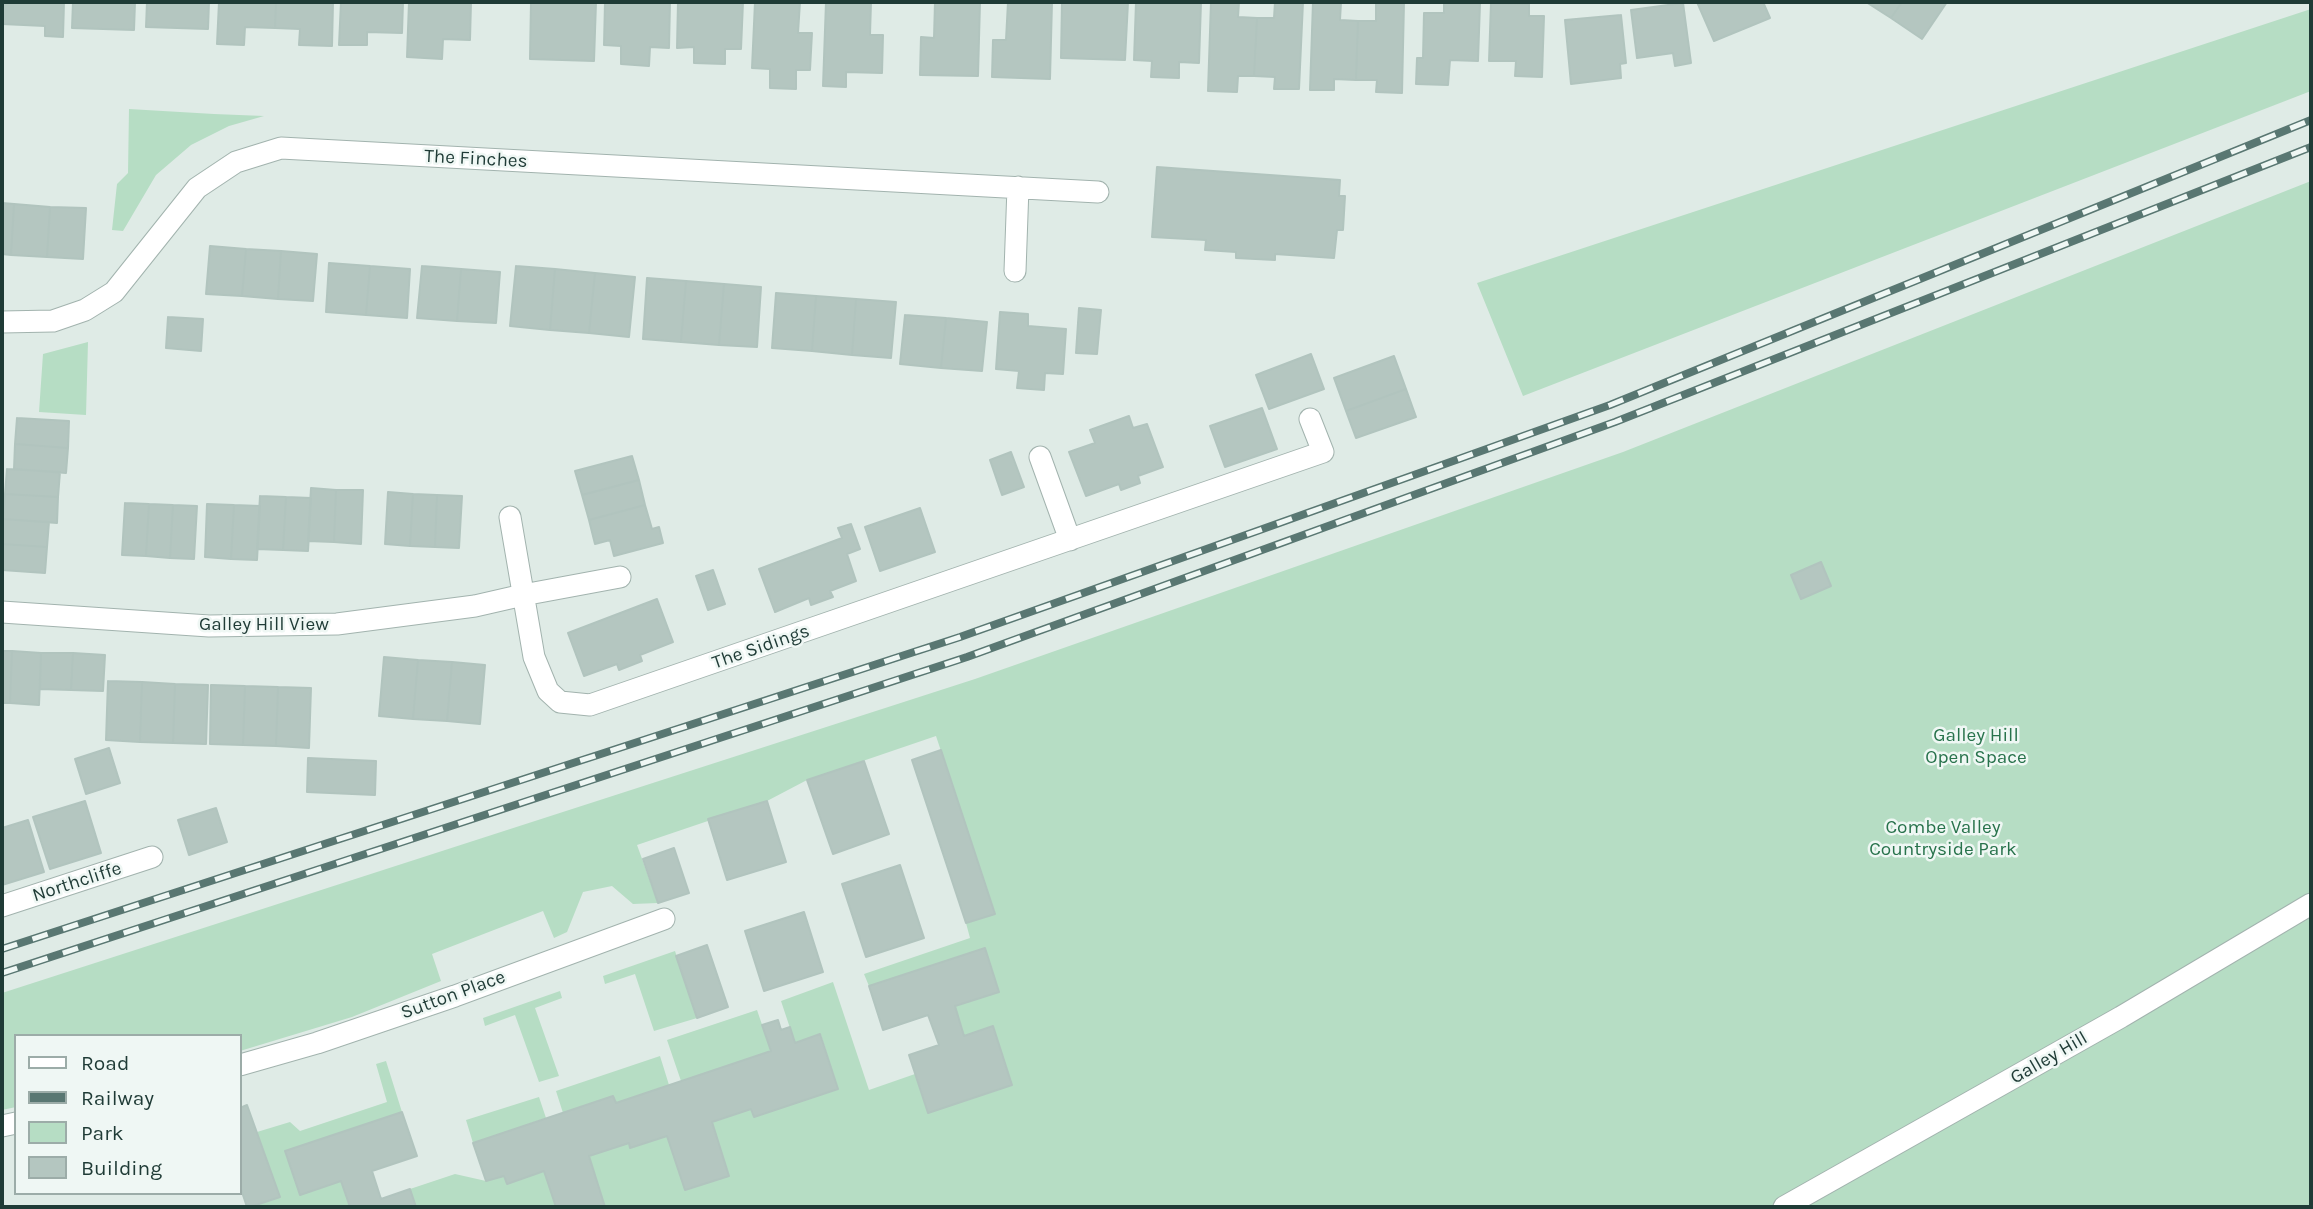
<!DOCTYPE html>
<style>
body{margin:0}
#map{position:relative;width:2313px;height:1209px;overflow:hidden;background:#dfebe6;font-family:Karla,sans-serif}
canvas{display:block}
.frame{position:absolute;inset:0;border:4px solid #1f3b36;pointer-events:none}
.legend{position:absolute;left:14px;top:1034px;width:228px;height:161px;box-sizing:border-box;background:#eff7f4;border:2px solid #9caca8;margin:0;padding:9px 12px;list-style:none;font-size:21px;color:#1f3b36}
.legend li{display:flex;align-items:center;gap:14px;height:35px}
.legend b{width:35px;border:2px solid #9caca8}
</style>
<div id="map">
<canvas width="2313" height="1209"></canvas>
<div class="frame"></div>
<ul class="legend">
<li><b style="height:9px;background:#fff"></b>Road</li>
<li><b style="height:9px;background:#597772"></b>Railway</li>
<li><b style="height:19px;background:#b6ddc4"></b>Park</li>
<li><b style="height:19px;background:#b4c6c0"></b>Building</li>
</ul>
</div>
<script>
const c = document.querySelector('canvas').getContext('2d');
c.lineJoin = 'round';
function fill(path, color) { c.fillStyle = color; c.fill(path, 'evenodd'); }
const poly = rows => new Path2D(rows.map(r => 'M' + r).join(''));
function stroke(path, color, width, dash) { c.strokeStyle = color; c.lineWidth = width; c.lineCap = dash ? 'butt' : 'round'; c.setLineDash(dash || []); c.stroke(path); }
function label(font, color, halo, rows, align = 'center') {
  c.font = font + ' Karla,sans-serif'; c.lineWidth = 5; c.setLineDash([]); c.textBaseline = 'middle'; c.strokeStyle = halo; c.fillStyle = color; for (const [text, x, y, turn = 0] of rows) {
    c.save(); c.translate(x, y); c.rotate((+turn || 0) * Math.PI / 180); c.textAlign = isNaN(turn) ? turn : align; if (halo) c.strokeText(text, 0, 0); c.fillText(text, 0, 0); c.restore();
  }
}
const green = poly([
 [2311,9,2311,91,1523,396,1477,283],
 [129,109,214,114,264,116,229,126,191,145,156,175,123,231,112,230,117,184,128,173],
 [2311,181,2311,1207,605,1207,589,1156,629,1143,631,1148,667,1136,685,1190,729,1175,712,1122,751,1109,755,1117,838,1089,821,1035,795,1043,781,1001,833,982,869,1090,915,1074,928,1112,1012,1085,993,1026,964,1036,955,1006,999,991,985,948,869,986,864,974,970,938,966,923,995,913,936,736,807,780,767,801,637,845,658,903,633,904,612,886,583,892,567,932,554,938,543,911,432,954,441,981,352,1017,240,1051,240,1036,16,1036,16,1107,2,1110,2,993,975,679,1623,452],
 [88,342,86,415,39,412,43,354],
 [675,951,697,1018,654,1031,635,974,605,984,603,976],
 [560,991,562,998,535,1008,559,1076,539,1082,515,1015,485,1026,483,1018],
 [757,1010,771,1051,681,1081,667,1040],
 [660,1056,669,1085,616,1103,613,1096,563,1113,556,1091],
 [386,1061,402,1112,285,1152,300,1195,341,1181,350,1207,250,1207,279,1197,257,1132,290,1122,300,1131,387,1102,376,1064],
 [539,1097,546,1118,473,1143,466,1120],
 [544,1171,556,1207,416,1207,410,1189,455,1174,486,1181,504,1176,507,1183]
]);
const building = poly([
 [2,2,64,2,63,37,45,36,45,26,2,24,2,2],
 [73,2,135,2,134,30,72,28,73,2],
 [147,2,209,2,208,29,146,27,147,2],
 [219,2,276,2,275,28,245,27,244,45,217,44,219,2],
 [276,2,333,2,332,46,299,45,300,29,275,28,276,2],
 [341,2,403,2,402,33,367,32,367,45,339,45,341,2],
 [409,2,471,2,470,40,443,39,442,59,407,57,409,2],
 [531,2,596,2,594,61,530,59,531,2],
 [605,2,670,2,669,48,650,47,649,66,621,64,621,46,604,45,605,2],
 [678,2,743,2,741,49,725,49,725,64,694,63,694,47,677,48,678,2],
 [755,2,800,2,798,33,812,33,810,70,796,70,796,89,770,88,770,69,752,68,755,2],
 [826,2,871,2,870,35,883,35,882,73,846,72,846,87,823,86,826,2],
 [935,2,980,2,978,76,920,75,921,37,934,38,935,2],
 [1008,2,1052,2,1050,79,992,77,993,40,1006,40,1008,2],
 [1062,2,1128,2,1125,60,1061,58,1062,2],
 [1136,2,1201,2,1199,63,1179,62,1179,78,1151,77,1152,61,1134,60,1136,2],
 [1211,2,1239,2,1238,17,1257,18,1254,76,1238,76,1237,92,1208,91,1211,2],
 [1275,2,1303,2,1299,89,1274,89,1275,77,1254,76,1257,18,1274,18,1275,2],
 [1313,2,1341,2,1340,20,1358,21,1356,80,1334,79,1334,90,1310,90,1313,2],
 [1376,2,1404,2,1402,93,1376,92,1377,80,1356,80,1358,21,1376,21,1376,2],
 [1444,2,1480,3,1478,61,1450,60,1448,85,1416,84,1417,58,1423,58,1424,13,1444,13,1444,2],
 [1697,2,1763,2,1770,18,1714,41,1697,2],
 [1866,2,1902,2,1891,18,1866,2],
 [1902,2,1947,2,1922,39,1891,18,1902,2],
 [1491,3,1529,4,1529,16,1544,16,1542,77,1515,76,1516,61,1489,61,1491,3],
 [1683,3,1691,63,1675,66,1673,53,1637,58,1631,10,1683,3],
 [1621,15,1626,63,1620,64,1621,78,1571,84,1565,20,1621,15],
 [1157,167,1340,180,1339,196,1345,196,1343,230,1337,230,1334,258,1275,254,1275,260,1236,258,1236,252,1205,250,1206,240,1152,237,1157,167],
 [2,203,14,204,11,255,2,254,2,203],
 [14,204,50,207,47,257,11,255,14,204],
 [50,207,86,208,83,259,47,257,50,207],
 [210,246,246,249,242,296,206,294,210,246],
 [246,249,281,251,278,299,242,296,246,249],
 [281,251,317,254,313,301,278,299,281,251],
 [329,263,370,266,366,315,326,312,329,263],
 [370,266,410,269,407,318,366,315,370,266],
 [422,266,461,269,457,321,417,318,422,266],
 [516,266,555,269,550,330,510,326,516,266],
 [461,269,500,272,496,323,457,321,461,269],
 [555,269,595,273,589,333,550,330,555,269],
 [595,273,635,277,629,337,589,333,595,273],
 [647,278,686,281,681,342,643,339,647,278],
 [686,281,724,284,719,345,681,342,686,281],
 [724,284,761,287,757,347,719,345,724,284],
 [776,293,816,296,812,351,772,348,776,293],
 [816,296,856,299,852,355,812,351,816,296],
 [856,299,896,302,891,358,852,355,856,299],
 [1079,308,1101,310,1097,354,1076,353,1079,308],
 [1000,312,1028,314,1028,326,1066,329,1063,374,1045,373,1044,390,1017,388,1019,371,996,369,1000,312],
 [905,315,946,318,941,368,900,364,905,315],
 [168,317,203,319,201,351,166,348,168,317],
 [946,318,987,322,982,371,941,368,946,318],
 [1311,354,1324,389,1269,409,1256,375,1311,354],
 [1394,356,1406,389,1346,411,1334,378,1394,356],
 [1406,389,1416,417,1356,438,1346,411,1406,389],
 [1262,408,1277,449,1225,467,1210,426,1262,408],
 [1129,416,1133,428,1147,424,1163,467,1138,476,1140,483,1121,490,1119,484,1086,496,1069,452,1095,443,1090,430,1129,416],
 [17,418,69,421,68,448,15,444,17,418],
 [15,444,68,448,66,473,14,469,15,444],
 [1011,452,1024,487,1002,495,990,460,1011,452],
 [632,456,639,480,582,495,575,471,632,456],
 [7,469,60,472,58,497,5,494,7,469],
 [639,480,645,505,589,520,582,495,639,480],
 [311,488,336,490,334,542,308,541,311,488],
 [336,490,363,490,361,544,334,542,336,490],
 [388,492,413,494,410,546,385,544,388,492],
 [5,494,58,497,57,523,3,519,5,494],
 [413,494,437,495,435,547,410,546,413,494],
 [437,495,462,496,459,548,435,547,437,495],
 [260,496,286,497,283,550,257,549,260,496],
 [286,497,311,498,308,551,283,550,286,497],
 [125,503,149,504,146,556,122,555,125,503],
 [149,504,173,505,170,558,146,556,149,504],
 [207,504,234,505,231,559,205,557,207,504],
 [173,505,197,506,194,559,170,558,173,505],
 [234,505,260,506,257,560,231,559,234,505],
 [645,505,652,529,659,527,663,543,614,556,610,540,595,544,589,520,645,505],
 [920,508,935,552,880,571,865,527,920,508],
 [2,519,49,522,47,547,2,544,2,519],
 [851,524,860,549,847,554,856,581,830,591,833,597,811,605,809,598,775,612,759,569,842,538,838,528,851,524],
 [2,544,47,547,45,573,2,570,2,544],
 [1821,562,1831,586,1801,599,1791,575,1821,562],
 [713,570,725,604,708,610,696,576,713,570],
 [657,599,673,642,640,655,642,661,619,670,617,664,584,676,568,633,657,599],
 [2,651,12,651,10,703,2,703,2,651],
 [12,651,41,653,39,705,10,703,12,651],
 [41,653,73,653,71,690,40,689,41,653],
 [73,653,105,655,103,691,71,690,73,653],
 [384,657,418,660,413,719,379,716,384,657],
 [418,660,452,662,447,721,413,719,418,660],
 [452,662,485,665,480,724,447,721,452,662],
 [108,681,142,682,140,742,106,740,108,681],
 [142,682,175,684,173,743,140,742,142,682],
 [175,684,208,685,206,744,173,743,175,684],
 [211,685,245,686,243,745,210,744,211,685],
 [245,686,278,687,276,746,243,745,245,686],
 [278,687,311,688,309,748,276,746,278,687],
 [109,748,120,783,86,794,75,759,109,748],
 [941,750,995,914,966,923,912,760,941,750],
 [308,758,376,761,375,795,307,792,308,758],
 [864,761,889,834,833,854,807,780,864,761],
 [85,801,101,853,50,869,33,817,85,801],
 [767,801,786,862,727,880,708,819,767,801],
 [216,808,227,842,189,855,178,820,216,808],
 [28,820,44,872,2,885,2,828,28,820],
 [674,848,689,893,658,903,643,859,674,848],
 [900,865,924,938,866,957,842,884,900,865],
 [804,912,823,972,764,991,745,931,804,912],
 [707,945,728,1007,697,1018,676,956,707,945],
 [985,948,999,992,955,1006,964,1036,993,1026,1012,1085,928,1113,909,1055,939,1045,928,1015,883,1030,869,986,985,948],
 [778,1020,781,1030,790,1027,795,1043,820,1034,838,1089,754,1117,751,1109,712,1122,729,1176,685,1190,667,1136,630,1148,629,1143,589,1156,605,1207,556,1207,544,1171,507,1184,504,1176,486,1181,473,1143,613,1096,616,1103,771,1051,762,1025,778,1020],
 [247,1105,280,1197,250,1207,247,1207,240,1186,240,1108,247,1105],
 [402,1112,417,1156,372,1171,381,1199,410,1189,416,1207,350,1207,341,1181,300,1195,285,1151,402,1112]
]);
const street = poly([
 [1015,271,1018,187],
 [2,322,53,321,85,310,114,292,197,188,236,162,281,148,1098,192],
 [1040,457,1070,540],
 [510,517,534,657,548,691,560,702,590,705,1323,452,1310,419],
 [2,612,209,626,337,624,475,606,523,595,620,577],
 [2,906,152,857],
 [240,1065,317,1043,455,996,664,919],
 [2,1126,16,1123],
 [1784,1207,2121,1017,2311,904]
]);
const rail = poly([
 [2,949,960,637,1610,405,2311,120],
 [2,973,967,657,1615,422,2311,147]
]);
const streetNames = [
 ["The Finches",476,159,3],
 ["Galley Hill View",264,625],
 ["The Sidings",761,647,-19],
 ["Northcliffe",77,882,-18],
 ["Sutton Place",453,995,-20],
 ["Galley Hill",2049,1058,-30]
];
const parkNames = [
 ["Galley Hill",1976,736],
 ["Open Space",1976,758],
 ["Combe Valley",1943,828],
 ["Countryside Park",1943,850]
];
fill(green, '#b6ddc4');
fill(building, '#b4c6c0');
stroke(building, '#b1c4be', 2);
stroke(street, '#a2b3ae', 23);
stroke(street, '#fff', 21);
stroke(rail, '#597772', 8);
stroke(rail, '#eff7f4', 5, [16]);
label('19px', '#1f3b36', '#eff7f4', streetNames);
label('19px', '#28734c', '#eff7f4', parkNames);
</script>
